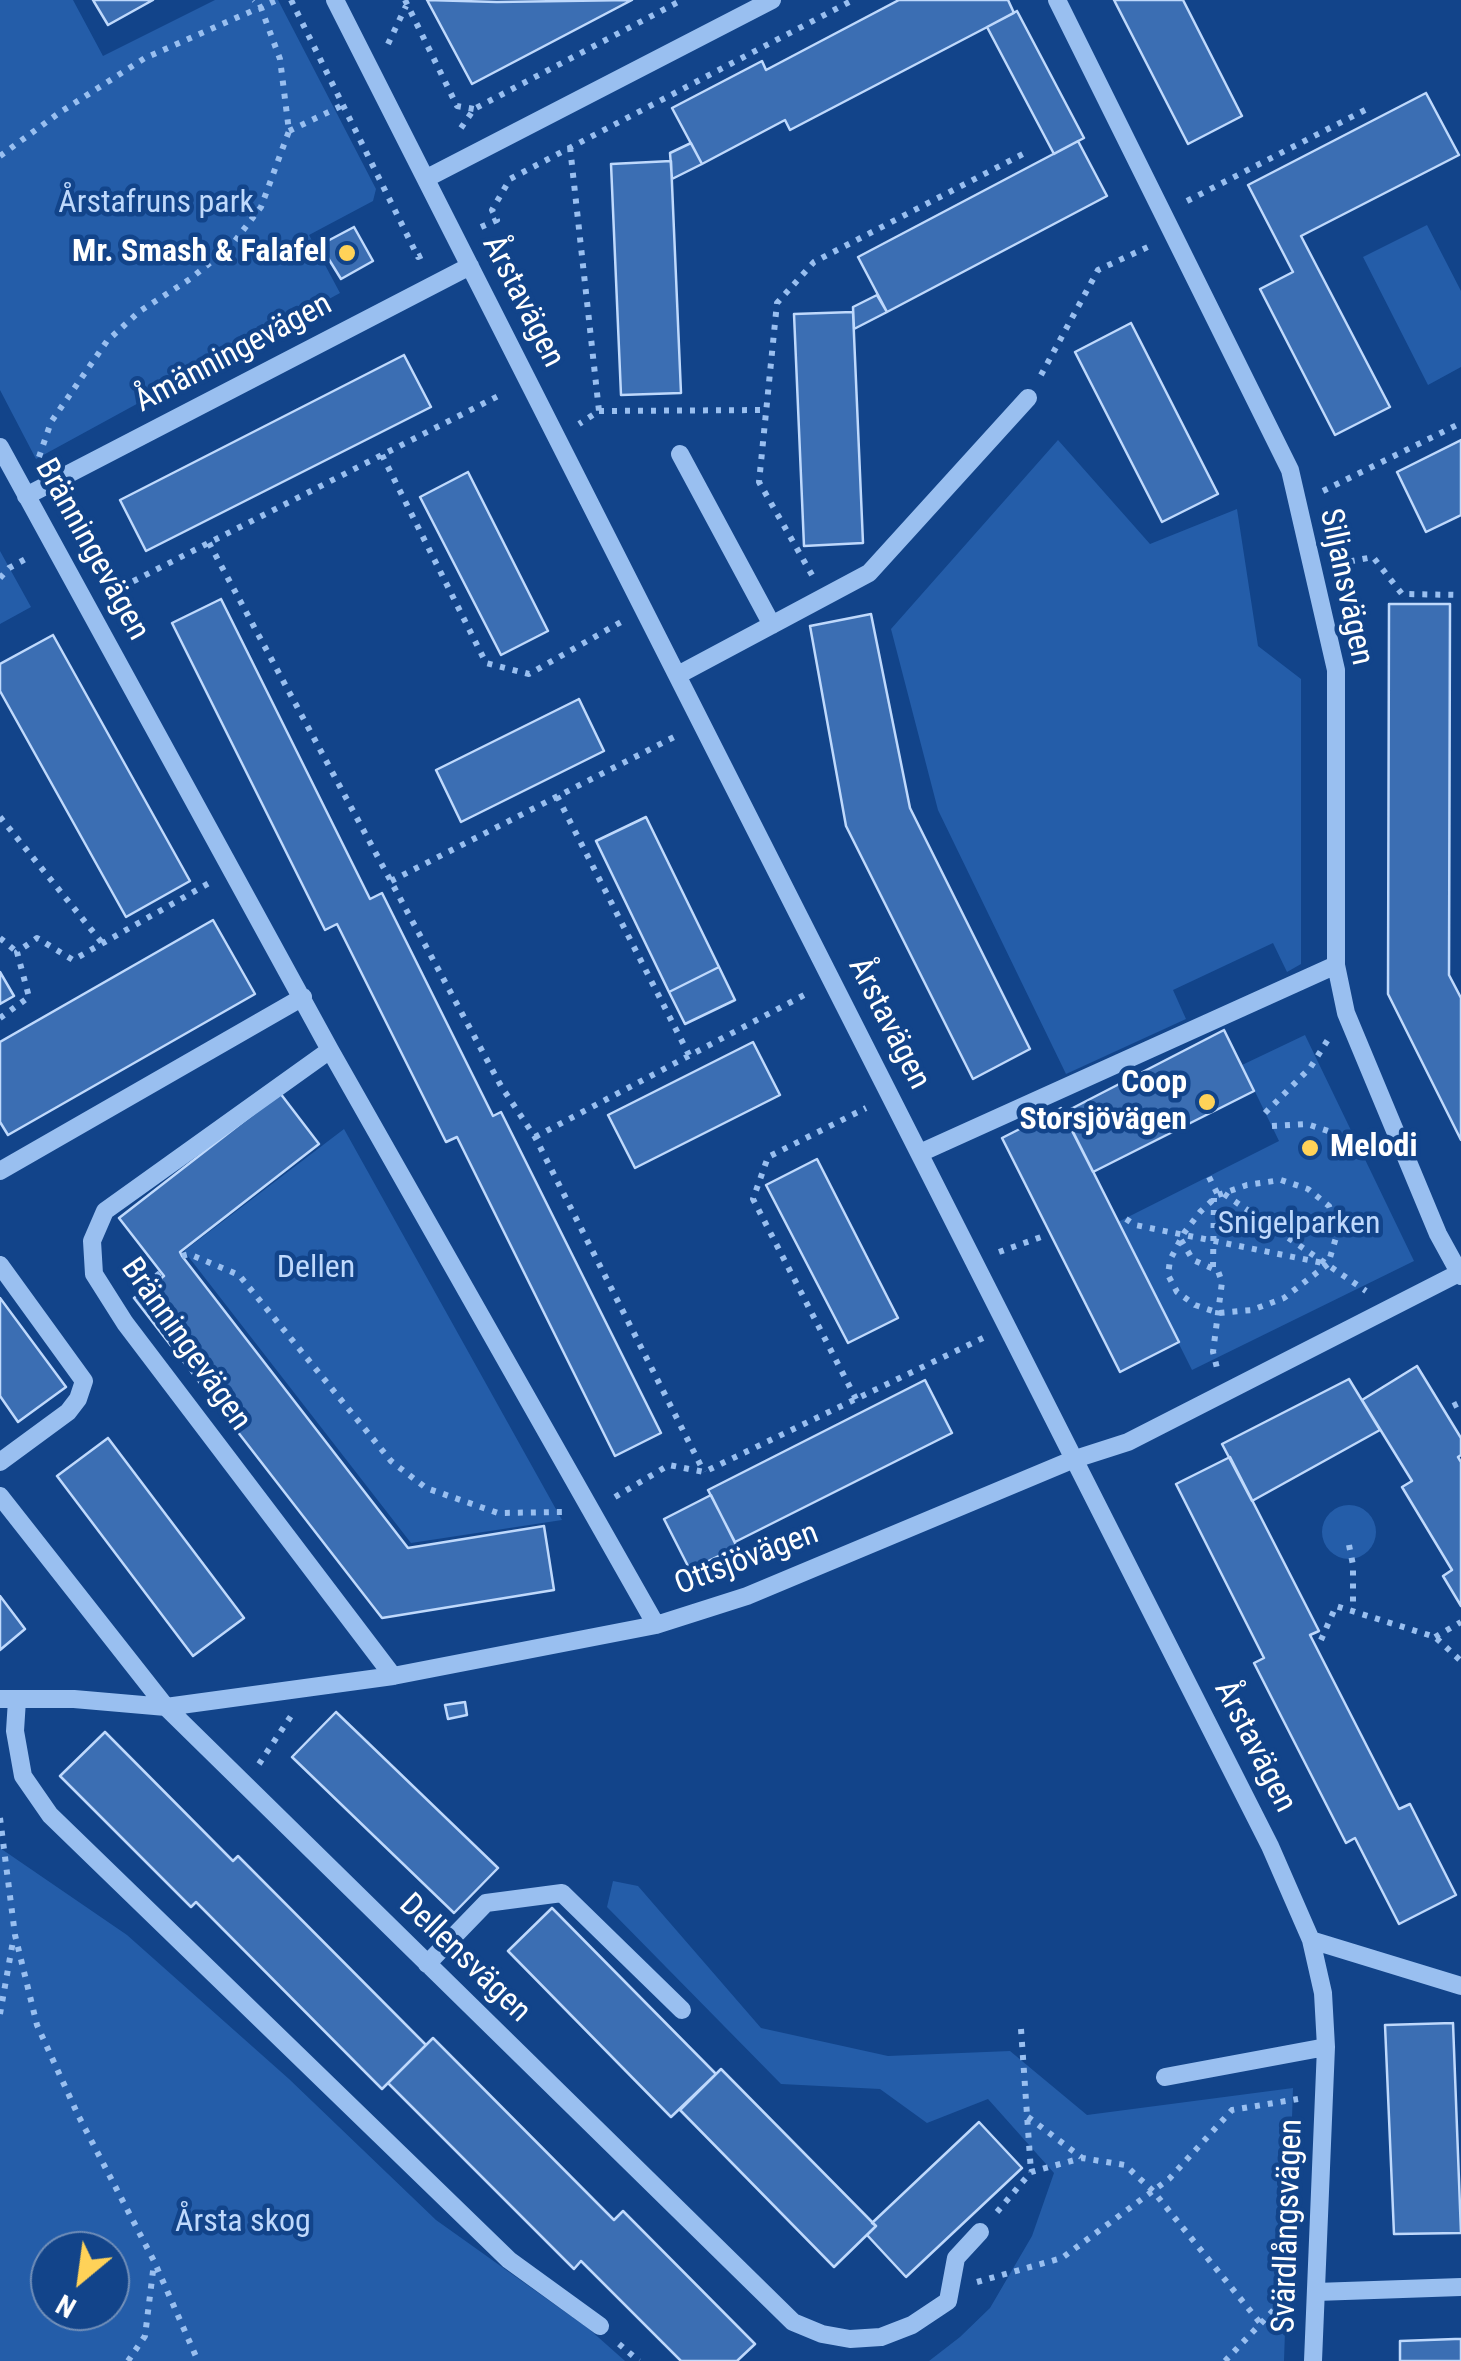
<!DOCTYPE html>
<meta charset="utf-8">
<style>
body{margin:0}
#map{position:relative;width:1461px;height:2361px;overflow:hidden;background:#12448a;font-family:"Roboto Condensed",sans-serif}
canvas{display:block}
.north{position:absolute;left:30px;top:2231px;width:100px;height:100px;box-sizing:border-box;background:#12448a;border:2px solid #718fb9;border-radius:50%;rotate:209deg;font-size:28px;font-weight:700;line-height:40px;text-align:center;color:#fff}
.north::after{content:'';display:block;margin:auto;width:35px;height:45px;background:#ffd258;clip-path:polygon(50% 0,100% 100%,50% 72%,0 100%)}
</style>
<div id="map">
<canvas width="1461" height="2361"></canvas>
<div class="north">N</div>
</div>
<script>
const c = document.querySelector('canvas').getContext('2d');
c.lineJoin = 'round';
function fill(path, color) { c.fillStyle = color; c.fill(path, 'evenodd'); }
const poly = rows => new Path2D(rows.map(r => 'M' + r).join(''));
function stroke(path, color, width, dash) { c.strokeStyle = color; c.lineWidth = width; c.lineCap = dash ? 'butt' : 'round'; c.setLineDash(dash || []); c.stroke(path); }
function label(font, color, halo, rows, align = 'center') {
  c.font = font + ' "Roboto Condensed",sans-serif'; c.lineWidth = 9; c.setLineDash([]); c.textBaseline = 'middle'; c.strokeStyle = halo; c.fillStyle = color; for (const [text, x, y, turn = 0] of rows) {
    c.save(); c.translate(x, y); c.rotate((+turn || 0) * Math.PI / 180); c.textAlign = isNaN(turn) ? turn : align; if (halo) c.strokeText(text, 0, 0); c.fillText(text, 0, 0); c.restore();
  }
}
const green = poly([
 [0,0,73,0,103,56,215,0,278,0,376,189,373,201,309,235,340,293,36,459,0,390],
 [1427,225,1461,291,1461,367,1428,385,1363,257],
 [1058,440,1150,544,1237,509,1258,646,1301,679,1301,964,1287,972,1273,943,1173,990,1186,1019,1066,1074,938,810,891,629],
 [0,551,31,607,0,624],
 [1305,1035,1414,1261,1192,1370,1118,1222,1279,1141,1242,1065],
 [344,1129,562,1520,411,1543,184,1251],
 '1322 1532a27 27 0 1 1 54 0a27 27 0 1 1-54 0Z',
 [0,1848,127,1935,289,2079,436,2220,589,2329,625,2361,0,2361],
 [50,2251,110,2251,110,2311,50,2311],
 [613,1881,638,1886,761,2028,888,2056,1010,2051,1087,2115,1293,2088,1284,2361,929,2361,960,2337,990,2308,1032,2236,1054,2173,988,2099,927,2123,880,2089,781,2084,607,1907]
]);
const building = poly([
 [93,0,153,0,108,25,93,0],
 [427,0,497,2,632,0,472,84,427,0],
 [899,0,1008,0,1014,13,790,130,785,120,702,164,672,108,762,61,766,70,899,0],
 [1114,0,1183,0,1242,116,1188,144,1114,0],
 [1017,11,1084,138,1054,154,987,27,1017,11],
 [1426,93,1459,155,1301,236,1390,407,1335,435,1260,289,1293,272,1248,185,1426,93],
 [1078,141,1107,196,887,312,858,257,1078,141],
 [691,143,702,164,672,179,670,153,691,143],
 [671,161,681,393,621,395,611,164,671,161],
 [354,227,373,261,341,279,320,245,354,227],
 [877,295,887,312,854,329,853,307,877,295],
 [853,312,863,543,804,546,794,314,853,312],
 [1131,323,1218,494,1162,522,1075,352,1131,323],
 [404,355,431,407,146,551,120,500,404,355],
 [1461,440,1461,515,1426,532,1397,472,1461,440],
 [468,472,548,631,501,655,420,497,468,472],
 [221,599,370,899,382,893,493,1116,501,1112,661,1433,615,1456,457,1137,446,1142,337,924,325,930,172,623,221,599],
 [1389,604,1450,604,1449,975,1461,998,1461,1140,1388,994,1389,604],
 [871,614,910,808,1030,1049,973,1079,846,826,810,626,871,614],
 [53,635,190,881,126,917,0,691,0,664,53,635],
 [579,699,604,751,461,822,436,770,579,699],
 [646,817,719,967,669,992,596,841,646,817],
 [213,920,255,994,8,1135,0,1122,0,1042,213,920],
 [719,967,735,1000,685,1024,669,992,719,967],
 [0,972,14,996,0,1004,0,972],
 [1224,1030,1254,1091,1093,1172,1063,1113,1224,1030],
 [753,1042,780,1095,635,1168,608,1115,753,1042],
 [280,1093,319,1144,180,1252,182,1256,408,1548,544,1526,554,1590,382,1618,134,1298,164,1276,119,1218,280,1093],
 [1061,1108,1179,1342,1120,1372,1002,1138,1061,1108],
 [817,1159,898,1318,848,1343,766,1185,817,1159],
 [0,1298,66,1387,18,1422,0,1396,0,1298],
 [1417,1366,1461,1438,1461,1455,1458,1457,1461,1462,1461,1606,1443,1576,1452,1570,1402,1487,1412,1481,1362,1400,1417,1366],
 [1349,1379,1380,1430,1252,1501,1222,1444,1349,1379],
 [925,1380,952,1433,735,1542,708,1490,925,1380],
 [108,1438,244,1618,193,1656,57,1476,108,1438],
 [1230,1457,1319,1631,1310,1635,1399,1809,1410,1804,1456,1895,1399,1924,1355,1838,1346,1843,1279,1712,1254,1663,1264,1658,1176,1484,1230,1457],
 [711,1495,737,1547,690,1570,664,1519,711,1495],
 [0,1596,25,1629,0,1650,0,1596],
 [465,1702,467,1715,448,1719,445,1705,465,1702],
 [336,1712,498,1868,454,1913,292,1757,336,1712],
 [105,1732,233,1861,238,1856,426,2045,382,2089,196,1902,191,1907,60,1776,105,1732],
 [552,1908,716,2074,671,2117,508,1951,552,1908],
 [1453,2023,1461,2233,1394,2234,1385,2025,1453,2023],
 [433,2038,614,2220,623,2211,755,2344,737,2361,681,2361,581,2261,574,2269,388,2083,433,2038],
 [721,2069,876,2226,834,2267,680,2110,721,2069],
 [979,2122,1022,2168,906,2277,867,2235,876,2226,872,2223,979,2122],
 [1455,2339,1461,2339,1461,2361,1400,2361,1400,2341,1455,2339]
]);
const path = poly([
 [291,0,418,257,429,252],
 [405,0,457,106,474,109],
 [388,44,406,6],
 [461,128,474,109,682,0],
 [289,131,341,106],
 [570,147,599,411,579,424],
 [0,156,59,113,145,58,277,0],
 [1187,201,1369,108],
 [481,227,497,220,492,210,510,179,853,0],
 [1041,375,1098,270,1150,246],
 [599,411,766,410],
 [382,455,486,663,529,674,621,622],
 [39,457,51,422,107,341,140,311,190,279,231,246,261,207,289,131,280,59,261,8,254,0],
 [1323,491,1461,423],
 [209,543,501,1086,535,1137,704,1472],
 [1337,564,1373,557,1402,594,1461,595],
 [812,575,759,482,777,303,814,262,1023,154],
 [0,578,9,568,31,556],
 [110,593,504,393],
 [557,796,689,1055],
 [0,817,103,944],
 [391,881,680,734],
 [0,938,17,952],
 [0,1018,29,997,17,952,37,938,73,960,211,882],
 [1265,1113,1310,1068,1329,1038],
 [1272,1126,1307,1124,1365,1143,1373,1140],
 [535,1137,808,993],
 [1209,1177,1218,1195],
 [1281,1180,1308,1189,1329,1206,1338,1231,1328,1264,1284,1298,1252,1310,1219,1313,1195,1305,1177,1292,1168,1275,1170,1260,1184,1233,1200,1212,1218,1195,1247,1185,1281,1180],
 [1224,1194,1366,1291],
 [1126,1219,1135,1225,1328,1264],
 [1181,1240,1193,1260,1218,1271,1222,1282,1213,1352,1217,1368],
 [999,1252,1044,1236],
 [182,1256,189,1254,239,1275,391,1461,426,1488,498,1513,562,1512],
 [1213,1267,1214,1198],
 [136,1292,160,1273],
 [856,1399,753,1199,768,1157,866,1108],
 [1453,1406,1461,1402],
 [615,1497,669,1465,704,1472,983,1338],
 [1349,1545,1353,1565,1353,1610],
 [1435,1637,1461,1622],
 [1321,1640,1336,1606,1435,1637,1461,1661],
 [259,1764,291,1716],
 [0,1818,15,1935,37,2025,78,2115,154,2261,198,2361],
 [0,2014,13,1941],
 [1021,2029,1031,2172],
 [1028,2117,1081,2157],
 [997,2212,1031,2172,1082,2158,1125,2165,1153,2191,1261,2324],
 [977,2282,1062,2258,1169,2179,1232,2110,1298,2099],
 [619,2344,639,2361],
 [128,2361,145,2336,154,2263],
 [1225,2361,1286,2297,1291,2296]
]);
const minor = poly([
 [335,0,1270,1846,1311,1940,1323,1993,1326,2047,1313,2361],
 [1057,0,1290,470,1336,670,1336,965,1346,1013,1438,1234,1461,1276],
 [427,178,772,0],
 [0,447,330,1050,656,1625],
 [680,454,772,625],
 [26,496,470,266],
 [678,675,869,573,1028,398],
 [330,1050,105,1211,92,1241,94,1274,125,1323,393,1676],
 [920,1153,1336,965],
 [0,1171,303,997],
 [0,1265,84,1381,78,1399,68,1412,0,1462],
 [0,1496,166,1707,793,2322,822,2334,850,2339,881,2337,912,2325,948,2301,956,2258,980,2232],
 [0,1699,74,1699,166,1707,393,1676,656,1625,747,1596,1072,1460,1128,1442,1461,1272],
 [17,1700,15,1731,23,1776,50,1815,509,2260,600,2326],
 [1311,1940,1461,1986],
 [427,1964,486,1903,562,1893,682,2010],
 [1165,2077,1326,2047],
 [1316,2292,1461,2287]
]);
const markers = [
 [347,253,10,"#ffd258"],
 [1207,1102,10,"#ffd258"],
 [1310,1148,10,"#ffd258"]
];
const parkNames = [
 ["Årstafruns park",156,204],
 ["Snigelparken",1299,1225],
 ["Dellen",316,1269],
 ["Årsta skog",243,2223]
];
const poiNames = [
 ["Mr. Smash & Falafel",327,253],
 ["Coop",1187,1084],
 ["Storsjövägen",1187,1121],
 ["Melodi",1330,1148,"left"]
];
const streetNames = [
 ["Årstavägen",522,302,63],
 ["Åmänningevägen",234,354,-28],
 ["Bränningevägen",91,550,61],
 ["Siljansvägen",1345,587,78],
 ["Årstavägen",888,1024,63],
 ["Bränningevägen",185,1345,55],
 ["Ottsjövägen",747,1560,-21],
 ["Årstavägen",1254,1747,63],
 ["Dellensvägen",464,1959,44],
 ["Svärdlångsvägen",1289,2226,-88]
];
fill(green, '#245da9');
fill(building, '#3b6eb3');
stroke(building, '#bfd9fc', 2.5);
stroke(path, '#99bff0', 6, [5, 8]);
stroke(minor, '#99bff0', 18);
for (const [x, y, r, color] of markers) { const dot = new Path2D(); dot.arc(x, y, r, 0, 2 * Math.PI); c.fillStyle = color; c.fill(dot); stroke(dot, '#12448a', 4); }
label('32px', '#bfd9fc', '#12448a', parkNames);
label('bold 32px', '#fff', '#12448a', poiNames, 'right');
label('32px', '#fff', '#12448a', streetNames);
</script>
